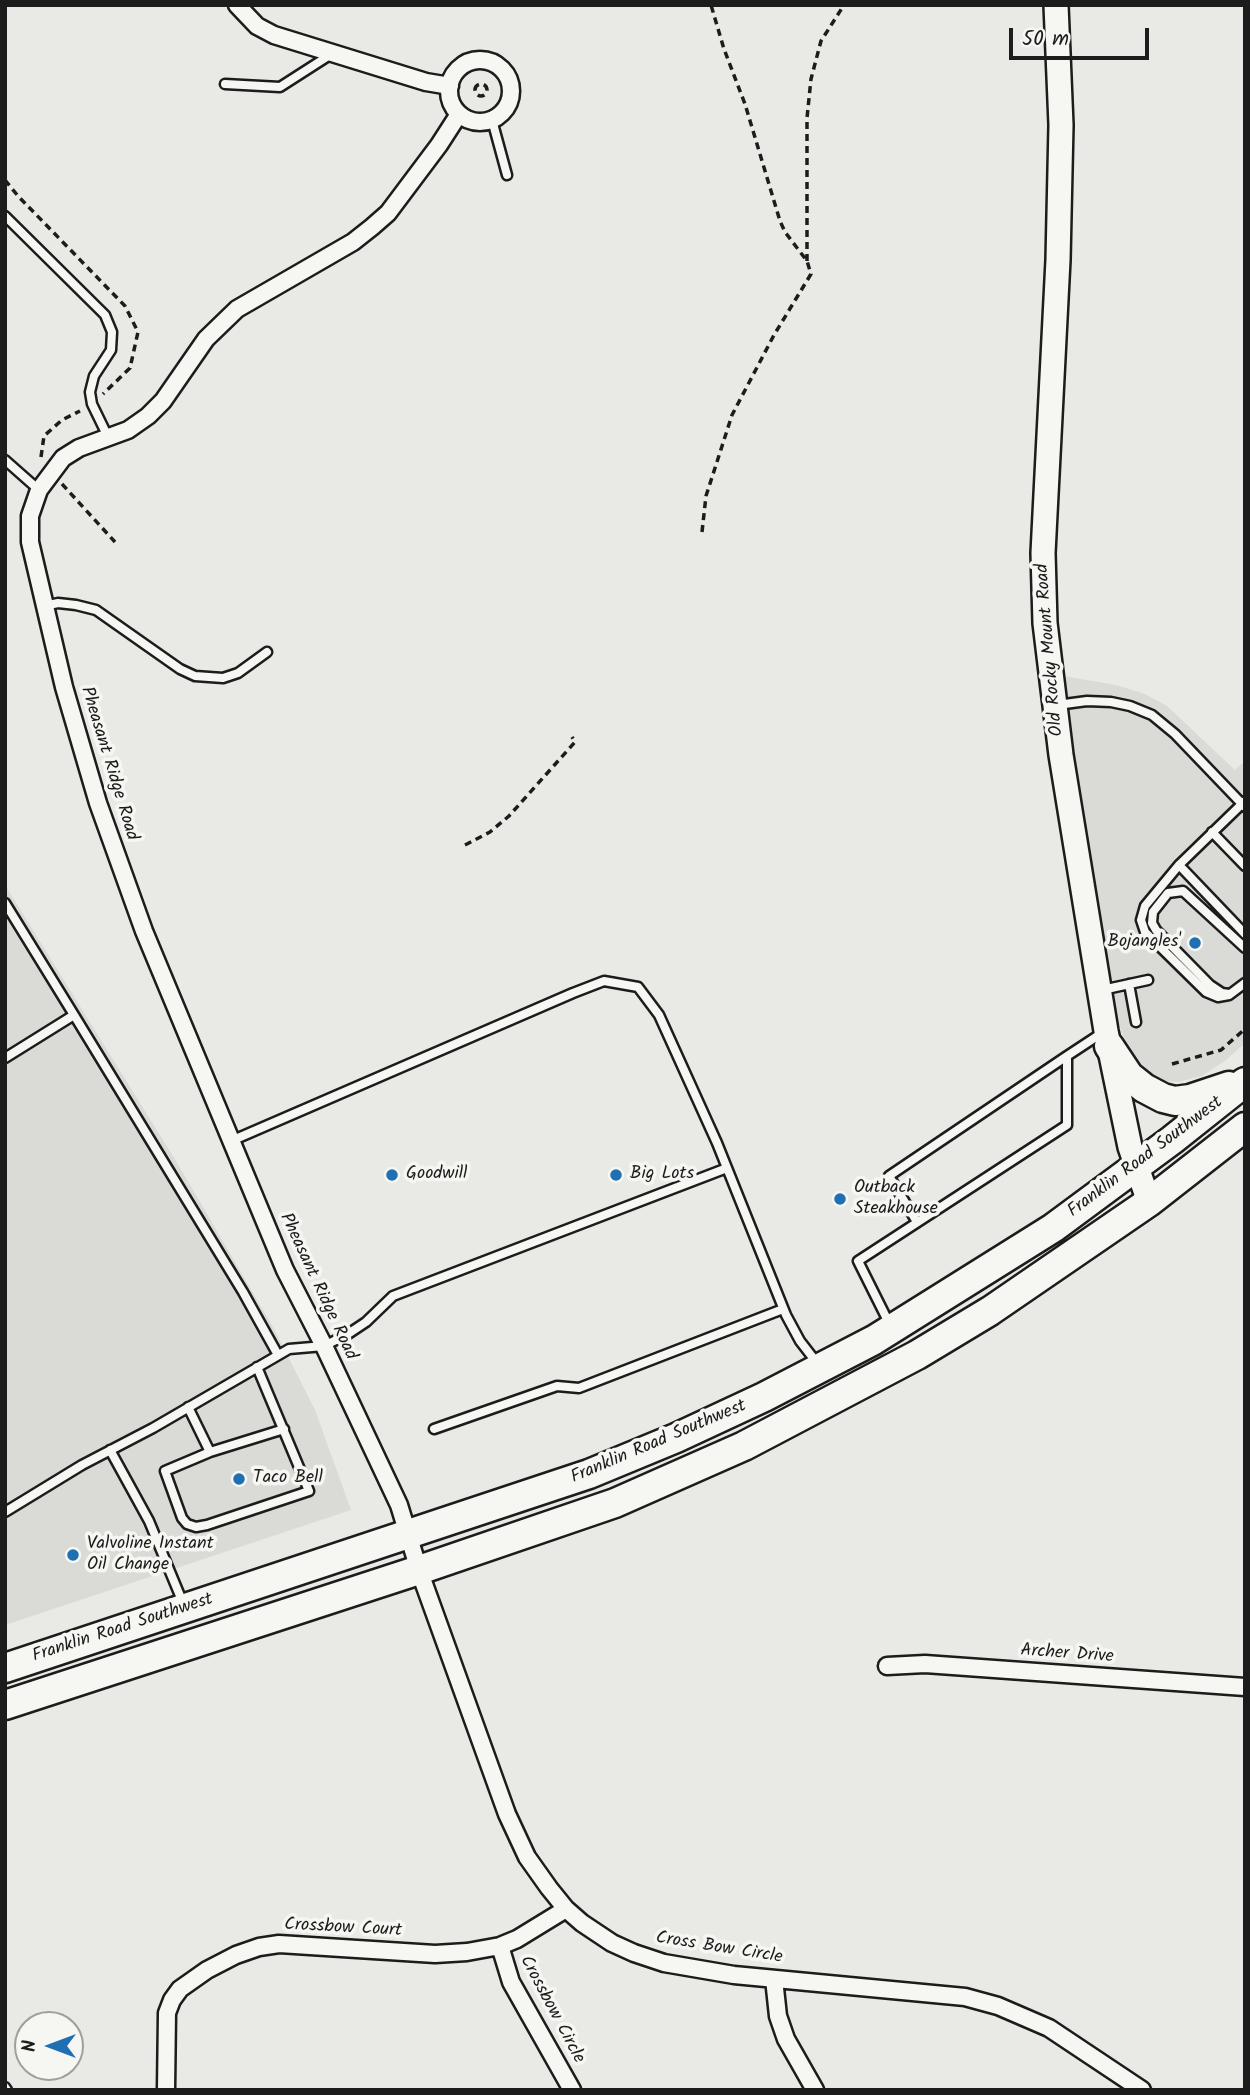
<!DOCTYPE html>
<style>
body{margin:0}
#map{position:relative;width:1250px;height:2095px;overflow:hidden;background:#e9e9e5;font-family:Kalam,sans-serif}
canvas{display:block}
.frame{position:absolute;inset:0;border:7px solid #1c1c1c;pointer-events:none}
.north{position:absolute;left:14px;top:2011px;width:70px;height:70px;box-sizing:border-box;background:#f6f6f2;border:2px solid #9f9f9c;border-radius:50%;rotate:270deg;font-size:19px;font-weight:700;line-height:28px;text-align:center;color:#1c1c1c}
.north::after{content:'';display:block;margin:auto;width:24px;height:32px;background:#1f6fb2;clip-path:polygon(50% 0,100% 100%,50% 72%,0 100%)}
.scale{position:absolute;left:1009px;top:28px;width:140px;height:32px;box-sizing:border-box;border:4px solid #1c1c1c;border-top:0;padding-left:9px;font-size:21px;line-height:24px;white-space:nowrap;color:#1c1c1c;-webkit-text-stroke:5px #f6f6f2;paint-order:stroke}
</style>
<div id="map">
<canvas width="1250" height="2095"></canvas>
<div class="frame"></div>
<div class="north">N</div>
<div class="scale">50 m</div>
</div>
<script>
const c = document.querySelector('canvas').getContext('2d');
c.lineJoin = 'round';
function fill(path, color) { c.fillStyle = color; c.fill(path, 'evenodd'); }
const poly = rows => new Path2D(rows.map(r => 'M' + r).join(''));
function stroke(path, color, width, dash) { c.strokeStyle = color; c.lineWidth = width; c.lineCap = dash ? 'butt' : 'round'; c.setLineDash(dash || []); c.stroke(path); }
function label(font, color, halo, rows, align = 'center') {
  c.font = font + ' Kalam,sans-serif'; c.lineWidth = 7; c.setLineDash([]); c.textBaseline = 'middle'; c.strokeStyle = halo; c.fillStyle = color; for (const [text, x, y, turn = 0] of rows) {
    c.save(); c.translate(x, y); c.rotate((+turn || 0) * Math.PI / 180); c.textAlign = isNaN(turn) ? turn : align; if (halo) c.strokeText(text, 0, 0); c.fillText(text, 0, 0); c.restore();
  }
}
const built = poly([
 [1063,676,1116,685,1145,694,1167,706,1235,770,1245,761,1245,1043,1226,1060,1202,1076,1178,1082,1163,1081,1147,1073,1129,1052,1113,1007],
 [5,885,179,1166,274,1329,315,1410,351,1510,5,1625]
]);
const path = poly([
 '475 90a6 6 0 1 1 12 0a6 6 0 1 1-12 0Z',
 [5,180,18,196,125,306,138,332,130,368,103,394],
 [807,261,807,118,811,79,821,41,844,5],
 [41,457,44,436,62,420,80,411],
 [62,484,115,542],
 [702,532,706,496,732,415,774,335,811,274,807,261,785,232,780,221,745,104,724,49,711,5],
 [465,845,490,832,509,816,575,742,572,737],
 [1172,1064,1221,1050,1245,1029]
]);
const lane = poly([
 [225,84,280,87,333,53],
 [492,120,507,175],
 [5,216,105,315,112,332,111,350,94,376,90,392,92,404,109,439],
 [5,460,39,490],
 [44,606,58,603,76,605,96,610,180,669,195,676,223,678,238,673,267,652],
 [1057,705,1087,701,1111,702,1130,706,1152,715,1175,734,1245,807],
 [1245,801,1179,865,1145,906,1141,920,1145,932,1206,992,1218,997,1229,995,1245,983],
 [1212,832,1245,866],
 [1179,865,1245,934],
 [5,903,74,1015],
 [1129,984,1136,1022],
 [1102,990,1148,980],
 [1229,994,1222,993,1210,985,1156,930,1152,923,1153,912,1168,893,1183,891,1245,948],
 [5,1058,74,1015,243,1292,278,1355],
 [231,1141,573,993,604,981,638,987,659,1015,717,1143,786,1315,800,1341,817,1363],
 [917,1222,889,1176,1067,1056],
 [889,1323,858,1261,1067,1125,1067,1056,1105,1031],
 [188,1407,210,1452,165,1471,182,1518,187,1524,196,1527,207,1525,309,1491,257,1367],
 [434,1429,557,1386,579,1388,783,1309],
 [110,1450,149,1521,183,1603],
 [210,1452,284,1429],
 [5,1512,82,1465,153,1428,289,1349,324,1346,348,1334,366,1322,393,1296,727,1168],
 [5,2087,7,2090]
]);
const street = poly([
 [237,5,257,26,274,35,426,82,450,86],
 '449 91a31 31 0 1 1 62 0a31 31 0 1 1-62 0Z',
 [459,114,439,145,388,213,372,227,353,242,237,309,206,339,163,401,148,416,128,430,79,448,63,458,39,490,30,516,30,542,64,687,98,803,144,931,285,1270,324,1346,399,1505,419,1570,507,1814,527,1857,549,1888,566,1909,582,1923,612,1943,634,1953,664,1963,734,1975,965,1997,998,2006,1049,2028,1142,2090],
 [887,1666,925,1664,1245,1687],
 [500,1946,511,1982,572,2090],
 [774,1979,778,2016,786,2039,815,2090],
 [166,2090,167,2013,172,2000,180,1989,207,1970,236,1955,259,1947,279,1944,435,1954,467,1952,500,1946,517,1939,566,1909]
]);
const secondary = poly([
 [1056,5,1061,125,1058,260,1043,553,1045,623,1061,755,1106,1031,1130,1147,1149,1202]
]);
const highway = poly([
 [1109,1046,1129,1076,1144,1088,1163,1098,1175,1101,1190,1099,1229,1086],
 [5,1668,589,1474,676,1438,764,1397,874,1340,1053,1228,1172,1140,1245,1082],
 [5,1705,419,1570,615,1503,744,1446,917,1355,990,1311,1149,1202,1245,1127]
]);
const markers = [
 [1195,943,7,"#1f6fb2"],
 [392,1175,7,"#1f6fb2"],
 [616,1175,7,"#1f6fb2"],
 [840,1199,7,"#1f6fb2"],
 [239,1479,7,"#1f6fb2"],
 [73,1555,7,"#1f6fb2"]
];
const streetNames = [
 ["Old Rocky Mount Road",1051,650,-95],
 ["Pheasant Ridge Road",108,764,73],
 ["Franklin Road Southwest",1146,1158,-37],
 ["Pheasant Ridge Road",317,1287,65],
 ["Franklin Road Southwest",659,1443,-23],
 ["Franklin Road Southwest",123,1629,-18],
 ["Archer Drive",1067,1655,4],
 ["Crossbow Court",343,1929,3],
 ["Cross Bow Circle",719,1949,9],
 ["Crossbow Circle",551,2010,62]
];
const poiNames = [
 ["Bojangles'",1181,943,"right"],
 ["Goodwill",406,1175],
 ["Big Lots",630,1175],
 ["Outback",854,1189],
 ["Steakhouse",854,1210],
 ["Taco Bell",253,1479],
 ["Valvoline Instant",87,1545],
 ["Oil Change",87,1566]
];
fill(built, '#dadad6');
stroke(lane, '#1c1c1c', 13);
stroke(street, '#1c1c1c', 21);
stroke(secondary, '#1c1c1c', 28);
stroke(highway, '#1c1c1c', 33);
stroke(path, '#1c1c1c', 3.5, [7, 5]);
stroke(lane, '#f6f6f2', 8);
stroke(street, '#f6f6f2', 16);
stroke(secondary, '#f6f6f2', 23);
stroke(highway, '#f6f6f2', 28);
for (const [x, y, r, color] of markers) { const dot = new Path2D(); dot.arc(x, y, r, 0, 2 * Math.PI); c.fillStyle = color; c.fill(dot); stroke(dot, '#f6f6f2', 2.5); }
label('18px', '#1c1c1c', '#f6f6f2', streetNames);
label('18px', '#1c1c1c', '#f6f6f2', poiNames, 'left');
</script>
